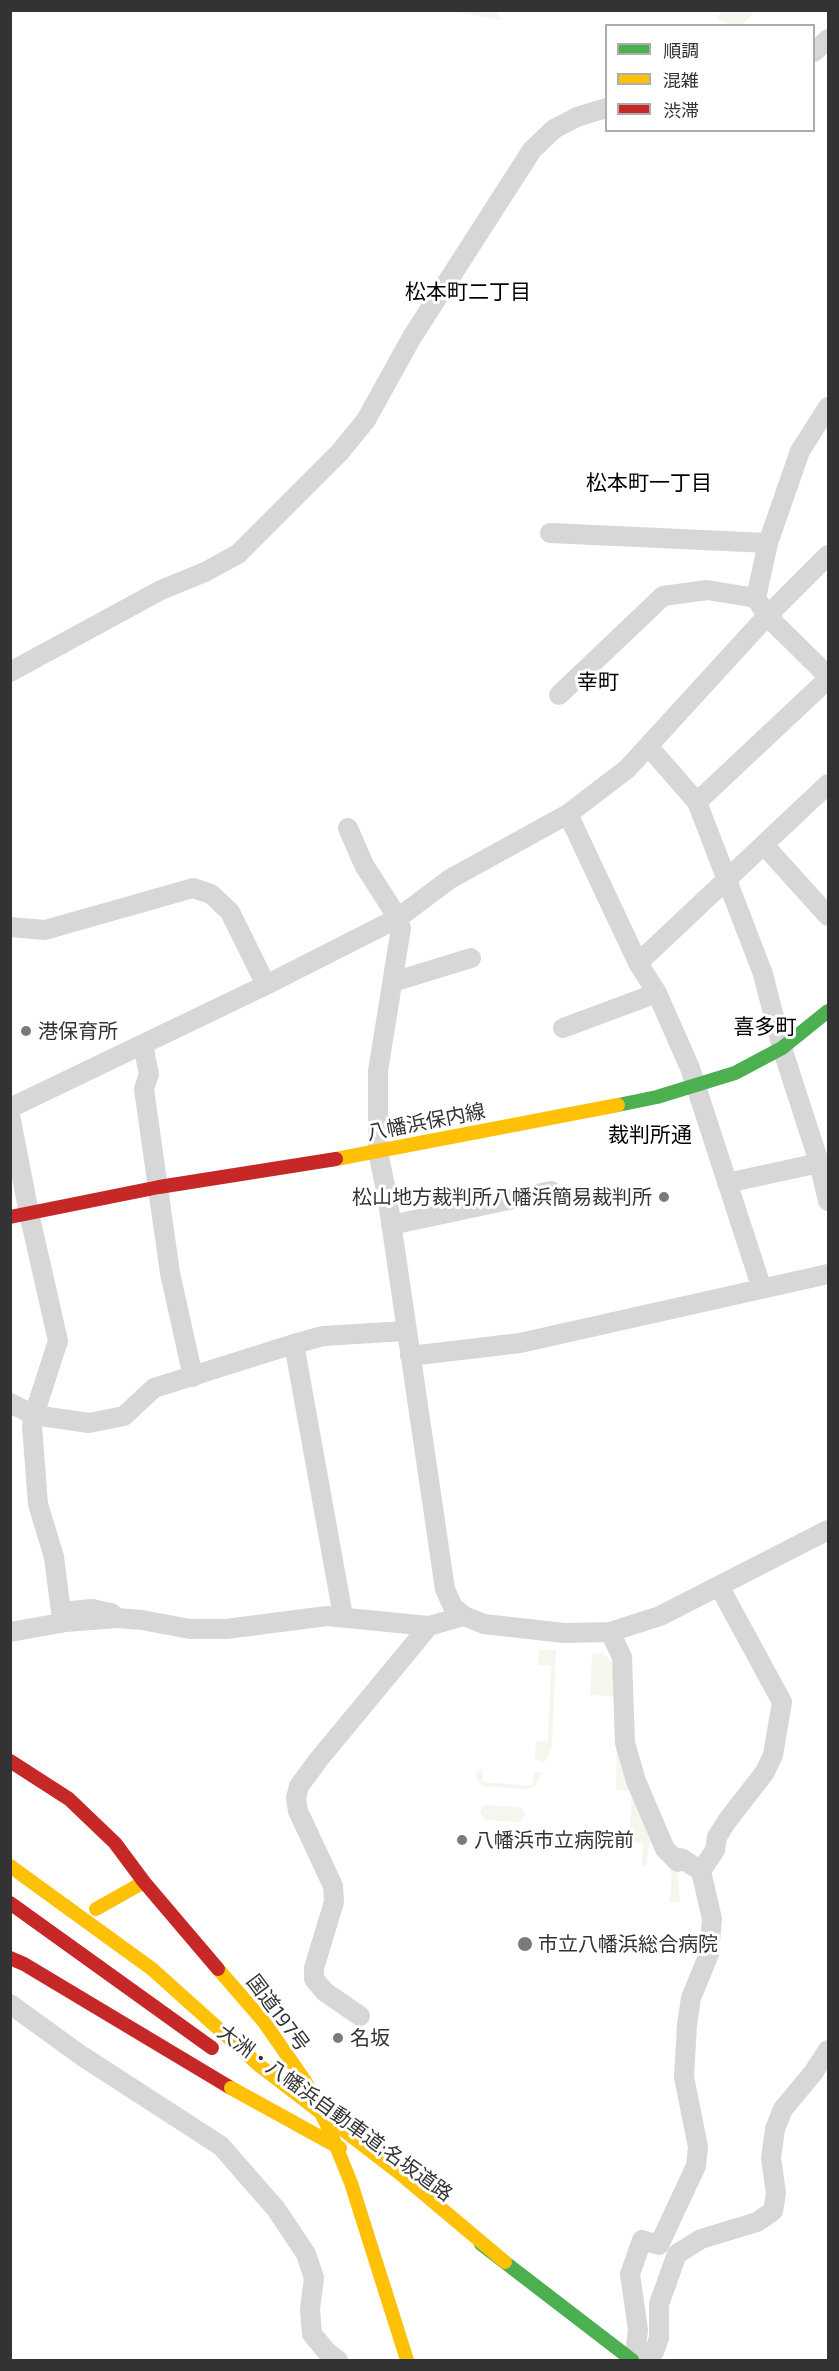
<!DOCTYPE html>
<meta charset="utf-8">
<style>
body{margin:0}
#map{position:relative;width:839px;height:2371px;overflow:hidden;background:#fff;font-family:"Exo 2","Noto Sans JP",sans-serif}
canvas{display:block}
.frame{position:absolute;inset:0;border:12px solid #333;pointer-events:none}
.legend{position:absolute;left:605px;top:24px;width:210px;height:108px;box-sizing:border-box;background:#fff;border:2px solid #adadad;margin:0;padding:8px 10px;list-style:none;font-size:18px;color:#333}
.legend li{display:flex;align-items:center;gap:12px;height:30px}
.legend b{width:30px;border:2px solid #adadad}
</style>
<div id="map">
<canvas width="839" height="2371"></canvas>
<div class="frame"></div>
<ul class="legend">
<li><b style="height:8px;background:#4caf50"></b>順調</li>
<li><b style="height:8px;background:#ffc107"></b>混雑</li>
<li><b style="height:8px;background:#c62828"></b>渋滞</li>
</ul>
</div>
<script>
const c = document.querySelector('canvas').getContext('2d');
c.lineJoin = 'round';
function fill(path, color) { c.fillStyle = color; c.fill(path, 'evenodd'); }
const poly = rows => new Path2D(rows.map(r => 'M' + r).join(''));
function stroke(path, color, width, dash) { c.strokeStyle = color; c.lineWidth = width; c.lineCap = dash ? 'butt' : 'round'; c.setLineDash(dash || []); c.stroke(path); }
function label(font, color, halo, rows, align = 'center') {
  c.font = font + ' "Exo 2","Noto Sans JP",sans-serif'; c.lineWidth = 6; c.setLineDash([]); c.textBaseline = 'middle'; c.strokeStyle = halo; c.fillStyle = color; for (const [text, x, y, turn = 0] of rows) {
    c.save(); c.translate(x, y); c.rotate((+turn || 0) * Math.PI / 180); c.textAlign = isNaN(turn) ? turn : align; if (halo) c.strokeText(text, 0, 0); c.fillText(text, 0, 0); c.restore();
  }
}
const green = poly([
 [724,10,756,10,756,11,741,25,729,26,717,17],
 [450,11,494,11,502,20,451,11],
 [539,1650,556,1650,552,1747,544,1763,535,1759,536,1741,548,1741,551,1666,538,1665],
 [603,1653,616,1667,616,1697,590,1695,592,1654],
 [617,1717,639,1812,650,1841,646,1866,642,1867,643,1843,629,1842,632,1791,616,1790],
 [482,1769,482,1782,530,1786,533,1783,534,1772,542,1772,535,1786,527,1789,484,1786,479,1783,476,1778,476,1773],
 [486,1805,520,1807,525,1812,525,1816,519,1822,485,1820,480,1813,483,1806],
 [671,1861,678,1875,680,1902,670,1902,672,1876,668,1865]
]);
const street = poly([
 [814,52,828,39],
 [828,407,800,451,768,543,756,598,767,616,828,676],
 [550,533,768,543],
 [10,672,161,590,205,572,238,554,340,452,366,420,412,337,532,150,554,129,577,117,606,108],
 [559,695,663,596,707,590,756,598],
 [648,746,697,802,763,974,782,1048,818,1159,828,1201],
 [697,802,828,679],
 [568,814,638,963,657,993,690,1068,762,1289],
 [348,828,364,865,398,918,401,928,378,1071,378,1152,387,1195,445,1589,453,1607,464,1616,484,1624,564,1633,610,1632,660,1616,828,1530],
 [764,845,828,916],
 [10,927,45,930,193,888,211,894,230,912,266,985],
 [638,963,828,784],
 [393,982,471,958],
 [563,1028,657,993],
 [143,1045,149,1074,144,1089,170,1273,193,1377],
 [10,1108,266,985,398,918,450,879,568,814,627,769,767,616,828,555],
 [10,1115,29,1213,58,1341,34,1415,32,1426,38,1504,54,1557,61,1612,92,1609,111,1613,117,1618],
 [727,1183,819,1163],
 [391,1225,551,1191],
 [294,1344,343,1616],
 [410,1356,520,1343,828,1274],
 [10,1403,34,1415,89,1423,124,1416,154,1388,294,1344,323,1336,406,1331],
 [10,1632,66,1622,117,1618,142,1620,190,1629,226,1629,327,1616,429,1626,464,1616],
 [610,1632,622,1657,625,1743,636,1781,665,1849,678,1862,681,1858,701,1871,712,1919,709,1954,691,1998,687,2025,684,2077,698,2147,696,2166,659,2245,642,2240,630,2274,638,2330,636,2347,643,2354,654,2352,659,2338,659,2304,677,2254,701,2239,757,2222,773,2211,776,2193,771,2158,775,2129,783,2109,813,2073,828,2050],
 [701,1871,715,1850,717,1837,727,1821,765,1772,773,1755,782,1702,719,1586],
 [10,2004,82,2056,221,2146,276,2209,306,2254,314,2278,310,2309,312,2334,327,2352,338,2360],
 [360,2016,325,1992,314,1979,314,1968,334,1902,333,1886,298,1811,296,1798,299,1786,319,1759,429,1626]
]);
const fast = poly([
 [618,1105,657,1097,735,1073,782,1048,828,1011],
 [481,2244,632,2360]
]);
const slow = poly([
 [336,1159,618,1105],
 [10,1866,152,1969,260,2066],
 [96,1909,144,1882],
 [218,1969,264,2022,305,2081,330,2131,351,2183,407,2360]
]);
const jam = poly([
 [10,1217,159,1187,336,1159],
 [10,1761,69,1799,115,1843,144,1882,218,1969],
 [10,1903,212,2048],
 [10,1958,24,1964,231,2088]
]);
const slowBridge = poly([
 [260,2066,398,2172,505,2262],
 [231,2088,340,2148]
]);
const markers = [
 [26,1031,6,"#7a7a7a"],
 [664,1197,6,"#7a7a7a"],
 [462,1840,6,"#7a7a7a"],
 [525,1944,8,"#7a7a7a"],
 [338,2038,6,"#7a7a7a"]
];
const poiNames = [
 ["港保育所",38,1031],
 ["松山地方裁判所八幡浜簡易裁判所",652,1197,"right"],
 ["八幡浜市立病院前",474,1840],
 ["市立八幡浜総合病院",538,1944],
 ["名坂",350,2038]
];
const streetNames = [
 ["八幡浜保内線",426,1122,-11],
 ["国道197号",278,2013,53],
 ["大洲・八幡浜自動車道;名坂道路",335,2113,36]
];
const neighbourhoodNames = [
 ["松本町二丁目",468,292],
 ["松本町一丁目",649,483],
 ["幸町",598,682],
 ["喜多町",765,1027],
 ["裁判所通",650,1135]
];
fill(green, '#f3f7ee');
stroke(street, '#d7d7d7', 20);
stroke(fast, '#4caf50', 14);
stroke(slow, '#ffc107', 14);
stroke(jam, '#c62828', 14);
stroke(slowBridge, '#ffc107', 14);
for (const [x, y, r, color] of markers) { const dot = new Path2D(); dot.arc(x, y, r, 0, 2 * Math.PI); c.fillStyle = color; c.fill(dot); stroke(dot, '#fff', 2); }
label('20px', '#333', '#fff', poiNames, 'left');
label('20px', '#333', '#fff', streetNames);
label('21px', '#000', '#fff', neighbourhoodNames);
</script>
